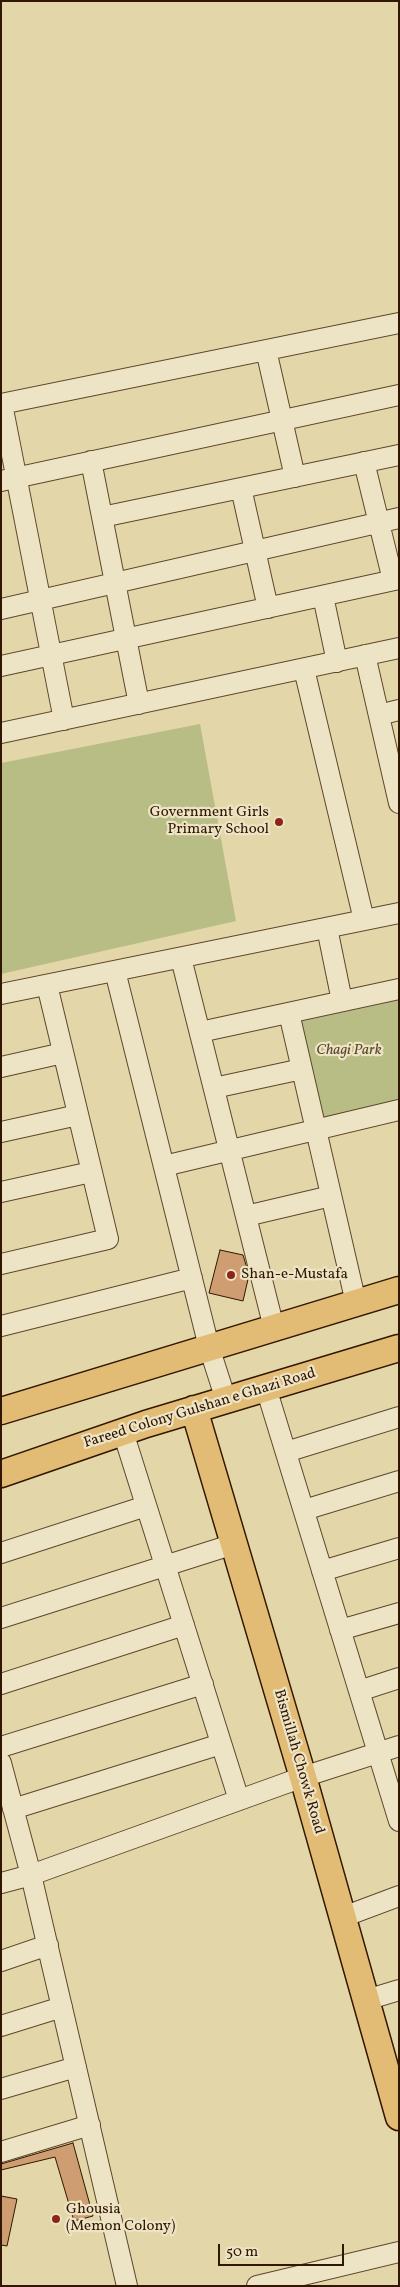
<!DOCTYPE html>
<style>
body{margin:0}
#map{position:relative;width:400px;height:2287px;overflow:hidden;background:#e3d6a8;font-family:Vollkorn,serif}
canvas{display:block}
.frame{position:absolute;inset:0;border:2px solid #311600;pointer-events:none}
.scale{position:absolute;left:218px;top:2244px;width:126px;height:22px;box-sizing:border-box;border:2px solid #311600;border-top:0;padding-left:6px;font-size:15px;line-height:18px;white-space:nowrap;color:#311600;-webkit-text-stroke:4px #ede4c6;paint-order:stroke}
</style>
<div id="map">
<canvas width="400" height="2287"></canvas>
<div class="frame"></div>
<div class="scale">50 m</div>
</div>
<script>
const c = document.querySelector('canvas').getContext('2d');
c.lineJoin = 'round';
function fill(path, color) { c.fillStyle = color; c.fill(path, 'evenodd'); }
const poly = rows => new Path2D(rows.map(r => 'M' + r).join(''));
function stroke(path, color, width, dash) { c.strokeStyle = color; c.lineWidth = width; c.lineCap = dash ? 'butt' : 'round'; c.setLineDash(dash || []); c.stroke(path); }
function label(font, color, halo, rows, align = 'center') {
  c.font = font + ' Vollkorn,serif'; c.lineWidth = 4.5; c.setLineDash([]); c.textBaseline = 'middle'; c.strokeStyle = halo; c.fillStyle = color; for (const [text, x, y, turn = 0] of rows) {
    c.save(); c.translate(x, y); c.rotate((+turn || 0) * Math.PI / 180); c.textAlign = isNaN(turn) ? turn : align; if (halo) c.strokeText(text, 0, 0); c.fillText(text, 0, 0); c.restore();
  }
}
const green = poly([
 [200,724,236,921,1,974,1,763],
 [399,989,399,1110,316,1129,289,1013]
]);
const building = poly([
 [220,1250,243,1255,249,1275,243,1301,209,1293,220,1250],
 [73,2143,93,2216,74,2221,55,2157,1,2170,1,2164,73,2143],
 [1,2196,17,2199,7,2246,1,2245,1,2196]
]);
const minor = poly([
 [266,350,295,477],
 [1,404,399,323],
 [2,404,64,720],
 [91,461,139,704],
 [364,462,393,580],
 [1,481,399,395],
 [241,488,268,608],
 [102,517,399,455],
 [323,596,337,662],
 [1,609,399,518],
 [365,655,399,803],
 [1,666,399,579],
 [304,669,364,920],
 [379,715,399,710],
 [1,733,399,648],
 [327,928,342,1001],
 [181,958,274,1328],
 [115,971,209,1347,226,1400],
 [1,994,399,913],
 [289,1013,356,1303],
 [200,1032,399,989],
 [1,1067,63,1053],
 [214,1088,302,1069],
 [1,1132,78,1115],
 [164,1166,399,1110],
 [1,1192,91,1172],
 [246,1216,331,1196],
 [1,1264,108,1239,47,985],
 [1,1326,192,1278],
 [266,1388,399,1821],
 [123,1432,239,1800],
 [286,1452,399,1417],
 [304,1510,399,1481],
 [1,1553,146,1506],
 [322,1571,399,1548],
 [1,1618,234,1544],
 [340,1630,399,1613],
 [1,1684,184,1625],
 [359,1691,399,1678],
 [1,1747,203,1684],
 [1,1763,31,1875,127,2286],
 [13,1809,221,1744],
 [1,1883,31,1875,303,1777,399,1746],
 [343,1917,399,1896],
 [1,1961,48,1945],
 [366,2000,399,1990],
 [1,2026,62,2007],
 [1,2089,76,2067],
 [1,2152,90,2125],
 [257,2286,399,2252]
]);
const major = poly([
 [194,1409,305,1784,399,2117],
 [1,1411,399,1290],
 [1,1474,146,1424,399,1348]
]);
const markers = [
 [279,822,5,"#8f2418"],
 [231,1275,5,"#8f2418"],
 [56,2219,5,"#8f2418"]
];
const poiNames = [
 ["Government Girls",269,813,"right"],
 ["Primary School",269,830,"right"],
 ["Shan-e-Mustafa",241,1275],
 ["Ghousia",66,2210],
 ["(Memon Colony)",66,2227]
];
const parkNames = [
 ["Chagi Park",349,1051]
];
const streetNames = [
 ["Fareed Colony Gulshan e Ghazi Road",200,1409,-17],
 ["Bismillah Chowk Road",298,1762,74]
];
fill(green, '#b8bd85');
fill(building, '#cf9d72');
stroke(building, '#311600', 1);
stroke(minor, '#5e462a', 22);
stroke(major, '#311600', 29);
stroke(minor, '#ede4c6', 20);
stroke(major, '#e2bb74', 26);
for (const [x, y, r, color] of markers) { const dot = new Path2D(); dot.arc(x, y, r, 0, 2 * Math.PI); c.fillStyle = color; c.fill(dot); stroke(dot, '#ede4c6', 2); }
label('15px', '#311600', '#ede4c6', poiNames, 'left');
label('italic 15px', '#5a4828', '#ede4c6', parkNames);
label('15px', '#311600', '#ede4c6', streetNames);
</script>
